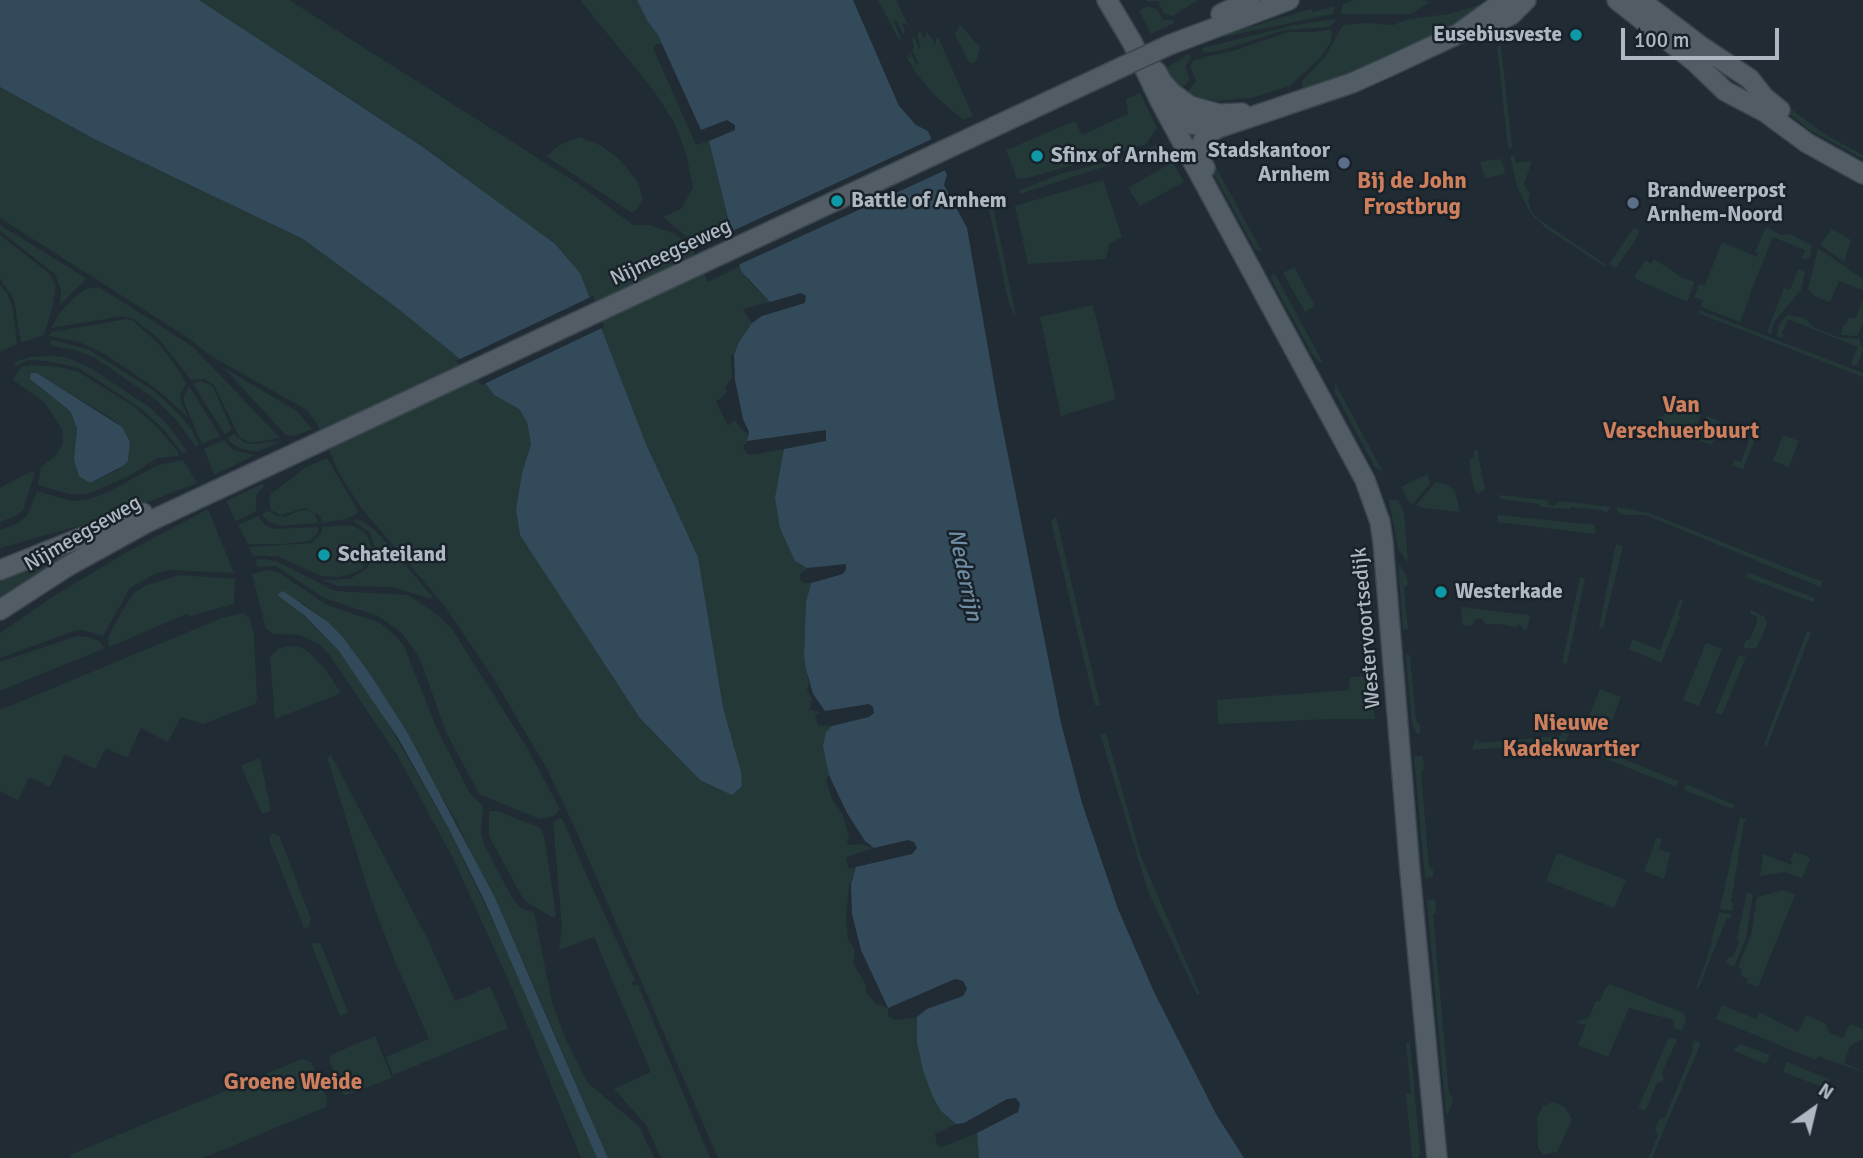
<!DOCTYPE html>
<style>
body{margin:0}
#map{position:relative;width:1863px;height:1158px;overflow:hidden;background:#202b34;font-family:Signika,sans-serif}
canvas{display:block}
.north{position:absolute;left:1779px;top:1074px;width:70px;height:70px;-webkit-text-stroke:5px #192229;paint-order:stroke;rotate:34deg;font-size:19px;font-weight:700;line-height:28px;text-align:center;color:#adb8c2}
.north::after{content:'';display:block;margin:auto;width:24px;height:32px;background:#adb8c2;clip-path:polygon(50% 0,100% 100%,50% 72%,0 100%)}
.scale{position:absolute;left:1621px;top:28px;width:158px;height:32px;box-sizing:border-box;border:4px solid #adb8c2;border-top:0;padding-left:9px;font-size:21px;line-height:24px;white-space:nowrap;color:#adb8c2;-webkit-text-stroke:5px #192229;paint-order:stroke}
</style>
<div id="map">
<canvas width="1863" height="1158"></canvas>
<div class="north">N</div>
<div class="scale">100 m</div>
</div>
<script>
const c = document.querySelector('canvas').getContext('2d');
c.lineJoin = 'round';
function fill(path, color) { c.fillStyle = color; c.fill(path, 'evenodd'); }
const poly = rows => new Path2D(rows.map(r => 'M' + r).join(''));
function stroke(path, color, width, dash) { c.strokeStyle = color; c.lineWidth = width; c.lineCap = dash ? 'butt' : 'round'; c.setLineDash(dash || []); c.stroke(path); }
function label(font, color, halo, rows, align = 'center') {
  c.font = font + ' Signika,sans-serif'; c.lineWidth = 5; c.setLineDash([]); c.textBaseline = 'middle'; c.strokeStyle = halo; c.fillStyle = color; for (const [text, x, y, turn = 0] of rows) {
    c.save(); c.translate(x, y); c.rotate((+turn || 0) * Math.PI / 180); c.textAlign = isNaN(turn) ? turn : align; if (halo) c.strokeText(text, 0, 0); c.fillText(text, 0, 0); c.restore();
  }
}
const green = poly([
 [199,0,289,0,577,183,633,225,650,225,675,234,691,247,708,282,740,266,749,281,770,302,743,309,752,323,739,342,734,355,731,356,732,378,725,387,727,391,723,397,716,401,728,426,734,420,745,433,748,432,747,441,743,448,749,455,784,449,782,471,795,561,807,568,800,574,800,579,804,583,811,583,806,602,804,657,809,684,807,690,812,698,810,709,820,713,815,715,818,725,832,726,826,732,829,775,826,780,832,799,843,815,849,839,846,843,850,845,861,844,874,848,847,857,846,861,849,869,856,867,849,886,846,918,848,939,855,950,853,963,866,985,866,992,875,1003,888,1008,888,1016,895,1020,917,1017,917,1042,923,1071,941,1111,956,1124,935,1134,937,1145,942,1147,977,1133,979,1158,718,1158,574,826,547,769,494,679,444,605,362,509,340,475,317,424,307,410,209,355,193,341,0,218,0,87,96,140,303,239,397,308,454,354,487,384,494,395,519,409,527,422,531,444,522,473,516,508,520,535,536,557,741,772,723,707,698,557,646,444,580,273,554,244,424,147],
 [580,0,637,0,648,22,658,35,662,44,656,44,653,48,696,145,709,141,731,230,697,245,663,217,681,209,693,188,686,153,674,122,655,92],
 [878,0,896,0,909,27,904,23,902,24,905,32,903,34,897,21,894,21,902,41,898,38],
 [1145,0,1198,0,1173,16,1164,14,1158,1,1148,2],
 [1355,0,1425,0,1430,2,1411,14,1341,14,1343,4],
 [1479,5,1482,14,1328,84,1302,89,1302,81,1325,57,1343,25,1366,23,1393,25,1409,19,1449,14],
 [1147,6,1157,9,1163,20,1173,20,1174,23,1151,34,1139,11],
 [1335,6,1333,14,1223,37,1222,35,1311,9,1313,12],
 [1335,19,1335,22,1329,27,1285,30,1222,50,1204,53,1202,48,1295,25],
 [960,25,980,47,976,62,971,63,967,59,955,34],
 [1332,29,1331,42,1321,57,1290,86,1251,98,1217,101,1197,97,1188,92,1196,81,1190,66,1194,60,1202,59,1203,57,1233,51,1288,32,1314,32],
 [920,31,923,38,926,37,926,31,936,45,936,39,938,37,973,116,963,120,933,94,914,70,906,56,910,58,910,52,916,64,918,63,912,50,914,47,912,39,914,37,919,49,921,48,917,35],
 [1497,46,1501,46,1512,147,1508,148],
 [1189,54,1191,58,1185,66,1190,80,1182,88,1175,82,1166,68],
 [1140,93,1157,128,1146,144,1028,178,1017,179,1006,150,1075,121,1082,135,1128,114,1126,99],
 [1769,93,1826,135,1863,155,1863,159,1810,130,1767,96],
 [579,137,602,146,621,161,638,182,643,199,638,208,632,213,546,156,560,145],
 [1163,143,1165,147,1020,194,1020,190,1060,174,1123,158],
 [1209,154,1262,252,1255,249,1205,158,1205,155],
 [1514,155,1516,163,1532,161,1524,184,1530,194,1528,201,1532,213,1540,220,1605,264,1604,266,1547,229,1531,214,1517,187,1510,156],
 [1499,159,1503,163,1505,174,1485,178,1480,162],
 [1173,162,1184,182,1140,206,1128,188],
 [1103,180,1122,237,1109,244,1106,259,1028,264,1015,206],
 [991,197,1014,306,1015,317,1008,300,987,199],
 [0,225,84,277,85,280,60,305,61,290,55,274,0,231],
 [1766,227,1781,235,1791,234,1812,246,1810,257,1805,260,1802,258,1805,250,1773,237,1749,296,1750,297,1740,322,1704,308,1701,305,1703,300,1694,297,1699,284,1705,285,1722,242,1757,257,1758,253,1755,252],
 [1636,228,1639,231,1636,239,1616,268,1609,264,1633,229],
 [1832,229,1851,240,1844,262,1820,245],
 [0,235,49,273,56,286,53,305,44,335,21,343,14,299,0,279],
 [1818,248,1863,279,1863,290,1839,281,1830,302,1816,297,1808,289],
 [1654,259,1683,278,1695,282,1687,302,1636,279,1635,276,1646,260,1651,264],
 [1294,267,1315,306,1305,312,1283,273],
 [1798,269,1805,272,1801,290,1774,322,1771,334,1767,332,1784,288,1790,290],
 [1275,274,1323,363,1318,361,1312,354,1270,277],
 [0,285,7,293,13,309,17,344,0,352],
 [99,287,192,346,280,438,252,443,240,438,214,385,205,379,191,380,160,340,134,319,124,316,51,328,60,312,75,297,86,289],
 [1863,300,1863,324,1857,336,1841,335,1843,325,1846,325,1849,317,1855,319],
 [1093,305,1116,399,1061,416,1040,317],
 [1699,310,1863,373,1863,377,1698,313],
 [1787,315,1805,318,1813,327,1840,338,1859,339,1863,350,1857,366,1851,364,1858,347,1788,319,1782,333,1784,335,1782,338,1777,336,1779,325],
 [127,319,133,321,159,344,180,372,186,383,180,395,181,402,188,417,154,387,104,354,79,342,49,336,52,332],
 [49,339,88,349,154,391,180,415,192,430,199,445,196,447,178,422,155,399,95,358,75,350,52,346],
 [53,356,65,357,91,368,149,407,168,425,187,451,183,454,164,430,143,410,79,368,47,361,28,360,16,366,14,362,30,357],
 [33,365,60,367,79,372,136,408,156,426,179,453,178,456,158,458,127,477,87,494,69,494,38,485,41,467,56,455,63,443,62,429,45,403,13,380,21,367],
 [37,373,115,421,130,442,128,461,118,470,90,483,76,439,77,430,72,415,69,410,30,379],
 [224,368,297,411,312,429,295,436,286,435],
 [200,381,209,384,213,387,232,430,225,434,208,408,193,384],
 [1335,383,1383,472,1375,467,1335,393],
 [189,386,220,436,202,444,184,402,184,396],
 [1666,399,1701,414,1692,438,1656,424,1659,416,1663,417,1666,410,1662,408],
 [1707,416,1721,422,1712,445,1698,440],
 [1750,421,1761,425,1743,469,1732,465,1734,460,1741,462,1753,429,1748,426],
 [234,434,243,442,251,444,282,441,259,451,252,451,239,448,230,442,227,438],
 [1783,435,1799,441,1789,467,1773,461],
 [224,440,233,450,255,455,214,475,204,449],
 [1477,450,1485,489,1477,494,1473,486,1469,460,1474,457,1474,451],
 [327,458,358,511,357,514,346,519,322,523,320,516,306,508,281,515,271,510,269,500,271,494,306,467],
 [183,460,197,483,107,518,0,548,0,530,16,524,27,516,37,491,71,501,86,500,106,493,158,465],
 [32,471,35,472,23,510,15,516,0,522,0,488],
 [1428,474,1430,484,1413,504,1409,502,1401,487],
 [1436,482,1446,484,1455,491,1460,512,1423,508,1416,505],
 [262,484,265,484,256,496,256,511,236,521,226,501],
 [1500,495,1547,500,1549,504,1553,506,1559,501,1611,507,1606,513,1602,510,1572,507,1569,509,1541,507,1539,504,1500,499],
 [1389,500,1398,500,1404,512,1408,563,1398,548],
 [1617,507,1649,513,1823,582,1820,587,1646,515,1623,515,1617,511],
 [208,509,234,573,169,570,155,574,130,588,103,636,82,630,74,631,0,658,0,633,54,596,127,552],
 [308,510,315,514,318,523,279,526,268,521,262,514,269,511,275,515,284,517,299,511],
 [1498,515,1595,525,1595,534,1497,522],
 [258,516,265,525,274,529,318,527,318,533,310,541,283,544,248,544,238,525],
 [1056,516,1100,705,1095,706,1051,521],
 [141,517,0,604,0,580,100,533],
 [361,520,375,530,432,596,431,599,393,587,337,586,322,580,350,579,367,568,373,558,375,547,369,532,353,521],
 [347,525,354,526,364,532,368,537,372,549,370,557,362,569,348,575,337,577,321,576,277,556,253,556,249,547,312,543,322,532,322,527],
 [1616,544,1623,546,1603,628,1599,627],
 [265,559,278,562,335,591,408,595,439,616,452,629,526,746,560,809,554,816,539,819,479,794,446,732,420,659,402,633,378,616,324,598,276,566,258,567,255,560],
 [1398,564,1406,574,1408,584,1404,588,1408,629,1403,629],
 [266,570,278,572,327,605,380,623,397,637,404,646,437,729,470,794,483,806,481,832,484,844,511,896,522,909,534,912,552,1003,567,1042,588,1083,639,1126,654,1158,608,1158,531,979,457,823,370,674,342,636,328,622,301,602,303,615,339,651,377,705,449,829,522,983,597,1158,581,1158,511,986,454,860,396,753,328,653,320,645,300,635,273,634,266,629,252,574],
 [1749,573,1815,598,1813,602,1745,577],
 [179,575,235,579,234,604,191,616,187,614,109,647,108,637,122,611,134,593,147,585],
 [1580,577,1585,578,1567,664,1562,663],
 [1680,599,1683,600,1678,615,1680,617,1661,663,1629,649,1633,639,1660,650],
 [1461,607,1528,615,1530,616,1527,630,1523,629,1520,624,1515,627,1499,624,1485,624,1483,620,1479,618,1474,620,1473,625,1463,626],
 [1751,610,1765,617,1767,624,1757,647,1750,649,1743,647,1746,640,1750,640,1757,622,1757,617,1750,614],
 [243,613,250,619,254,635,257,699,255,704,203,724,181,717,168,742,141,728,127,758,106,748,95,769,65,754,50,787,29,777,18,800,0,791,0,710,222,618],
 [1807,631,1811,633,1767,746,1764,744],
 [77,636,89,637,99,641,105,648,0,691,0,662],
 [1706,643,1722,649,1699,706,1683,700],
 [289,646,300,647,309,652,325,669,341,693,275,719,270,657,278,649],
 [1406,655,1410,655,1416,721,1420,725,1420,733,1417,734,1412,724],
 [1739,655,1746,657,1722,715,1715,713],
 [1370,676,1375,719,1331,719,1218,724,1217,700,1349,690,1350,677],
 [1600,689,1621,697,1610,725,1589,716],
 [1562,732,1569,734,1565,742,1472,750,1475,740,1478,740,1479,743,1561,736],
 [1106,733,1141,857,1200,994,1197,995,1148,891,1100,734],
 [1604,751,1678,781,1676,787,1601,757],
 [331,755,428,940,455,1001,490,986,508,1028,393,1075,386,1057,429,1039,394,959,371,899,327,757],
 [1414,756,1423,756,1424,769,1421,773,1429,867,1433,870,1433,877,1425,878],
 [260,758,271,811,262,814,241,766],
 [1686,784,1735,805,1733,809,1684,790],
 [492,811,497,811,540,828,544,836,556,914,554,918,528,903,521,895,489,836,489,812],
 [1740,817,1747,820,1744,822,1731,902,1734,903,1732,911,1720,909],
 [562,818,585,872,635,980,632,982,633,986,638,985,710,1158,661,1158,646,1125,614,1089,651,1072,594,937,559,950,562,927,553,822],
 [272,833,279,835,311,919,309,927,304,928,269,839],
 [1657,837,1662,839,1659,849,1670,853,1664,879,1644,871],
 [1794,851,1810,858,1802,879,1785,872,1760,876,1763,854,1792,865,1793,862,1790,861],
 [1557,853,1626,880,1614,908,1546,881],
 [1784,890,1795,895,1758,987,1747,983,1748,979,1741,976,1742,969,1738,967,1751,936,1757,897],
 [1747,892,1753,894,1746,938,1734,967,1726,963,1728,958,1733,957,1739,943,1737,938],
 [1435,899,1436,913,1433,914,1449,1094,1453,1097,1452,1105,1446,1116,1427,900],
 [1719,912,1732,915,1731,918,1727,918,1698,989,1696,988,1707,959],
 [313,943,320,943,322,947,348,1012,340,1016,312,946],
 [1610,984,1684,1013,1686,1020,1682,1031,1673,1027,1674,1020,1629,1008,1608,1057,1578,1045,1586,1025,1578,1023,1578,1021,1589,1018,1596,1001,1600,1001,1605,989],
 [1722,1005,1756,1019,1759,1012,1798,1032,1806,1015,1825,1023,1830,1033,1843,1038,1850,1024,1863,1029,1863,1039,1850,1046,1844,1063,1862,1071,1862,1072,1818,1056,1816,1060,1716,1019],
 [375,1036,392,1078,347,1095,343,1094,329,1059,331,1055],
 [1669,1037,1677,1040,1662,1072,1664,1077,1663,1081,1657,1083,1645,1111,1638,1108],
 [1694,1040,1701,1043,1652,1158,1644,1158,1649,1157,1658,1135,1655,1129,1659,1120,1665,1117,1693,1050,1692,1046],
 [1406,1043,1410,1043,1420,1152,1418,1158,1412,1158,1406,1094,1411,1093],
 [1740,1044,1770,1055,1766,1064,1733,1050],
 [302,1059,311,1062,327,1099,326,1107,203,1158,70,1158,72,1154],
 [1787,1062,1829,1079,1830,1090,1783,1072],
 [1553,1102,1565,1107,1572,1120,1557,1152,1544,1155,1538,1148,1537,1118,1543,1106]
]);
const water = poly([
 [0,0,199,0,423,147,555,244,580,273,646,444,698,557,723,707,741,772,742,786,732,795,700,780,640,718,520,535,516,509,522,473,531,444,527,422,519,409,494,395,486,384,454,354,397,308,303,239,96,140,0,87],
 [637,0,853,0,899,106,916,125,928,131,947,175,944,185,967,228,998,405,1061,723,1082,803,1118,909,1154,992,1216,1114,1244,1158,979,1158,977,1133,1018,1112,1020,1104,1016,1098,1007,1099,964,1123,956,1124,941,1111,933,1097,923,1071,917,1042,917,1017,927,1009,963,996,967,989,963,981,955,979,888,1008,861,950,852,914,851,884,856,867,912,854,917,848,914,842,908,840,874,848,865,841,847,813,829,775,823,746,826,732,832,726,869,717,874,713,873,707,869,704,825,711,813,694,806,669,804,657,806,602,811,583,843,574,846,569,846,564,807,568,795,561,780,528,775,498,784,449,826,441,826,430,747,441,749,432,743,419,735,380,734,355,739,342,752,323,762,316,805,303,806,296,801,293,770,302,741,271,709,141,735,130,735,125,727,120,701,130,658,35,648,22],
 [31,373,37,373,122,427,130,442,128,461,123,466,90,483,79,476,74,460,77,429,72,415,69,410,30,379],
 [283,591,328,622,342,636,370,674,407,732,495,898,608,1158,597,1158,485,902,449,829,398,738,339,651,304,615,280,597,278,594]
]);
const pier = poly([
 [934,138,948,169,736,266,728,233],
 [593,296,604,327,482,385,456,361]
]);
const major = poly([
 [1107,0,1132,42,1160,101,1165,108,1191,124,1218,128,1352,83,1390,66,1458,34,1505,0],
 [1617,0,1695,62,1725,91,1765,112,1807,143,1863,174],
 [1640,0,1702,47,1750,79,1764,97,1780,110],
 [1221,14,1250,0],
 [1480,30,1511,15,1526,0],
 [1169,45,1289,0],
 [1156,71,1162,82,1172,93,1190,106,1219,114,1242,113],
 [1160,101,1365,480,1380,522,1383,542,1410,872,1437,1158],
 [1205,168,1198,156,1198,150,1207,134,1218,128],
 [0,570,143,513],
 [0,610,68,566,146,523,313,445]
]);
const majorBridge = poly([
 [313,445,1169,45]
]);
const markers = [
 [1576,35,7,"#0f9aa8"],
 [1037,156,7,"#0f9aa8"],
 [1344,163,7,"#5c6f8a"],
 [837,201,7,"#0f9aa8"],
 [1633,203,7,"#5c6f8a"],
 [324,555,7,"#0f9aa8"],
 [1441,592,7,"#0f9aa8"]
];
const poiNames = [
 ["Eusebiusveste",1562,35,"right"],
 ["Stadskantoor",1330,151,"right"],
 ["Arnhem",1330,175,"right"],
 ["Sfinx of Arnhem",1051,156],
 ["Brandweerpost",1647,191],
 ["Arnhem-Noord",1647,215],
 ["Battle of Arnhem",851,201],
 ["Schateiland",338,555],
 ["Westerkade",1455,592]
];
const streetNames = [
 ["Nijmeegseweg",671,253,-25],
 ["Nijmeegseweg",83,534,-30],
 ["Westervoortsedijk",1367,628,-95]
];
const neighbourhoodNames = [
 ["Bij de John",1412,182],
 ["Frostbrug",1412,208],
 ["Van",1681,406],
 ["Verschuerbuurt",1681,432],
 ["Nieuwe",1571,724],
 ["Kadekwartier",1571,750],
 ["Groene Weide",293,1083]
];
const waterNames = [
 ["Nederrijn",964,575,78]
];
fill(green, '#243937');
fill(water, '#334a5b');
fill(pier, '#202b34');
stroke(major, '#3c464e', 22);
stroke(major, '#515c65', 19);
stroke(majorBridge, '#3c464e', 22, []);
stroke(majorBridge, '#515c65', 19);
for (const [x, y, r, color] of markers) { const dot = new Path2D(); dot.arc(x, y, r, 0, 2 * Math.PI); c.fillStyle = color; c.fill(dot); stroke(dot, '#192229', 2.5); }
label('bold 21px', '#adb8c2', '#192229', poiNames, 'left');
label('21px', '#adb8c2', '#192229', streetNames);
label('bold 23px', '#cd7e5c', '#192229', neighbourhoodNames);
label('italic 23px', '#6e8da5', '#192229', waterNames);
</script>
